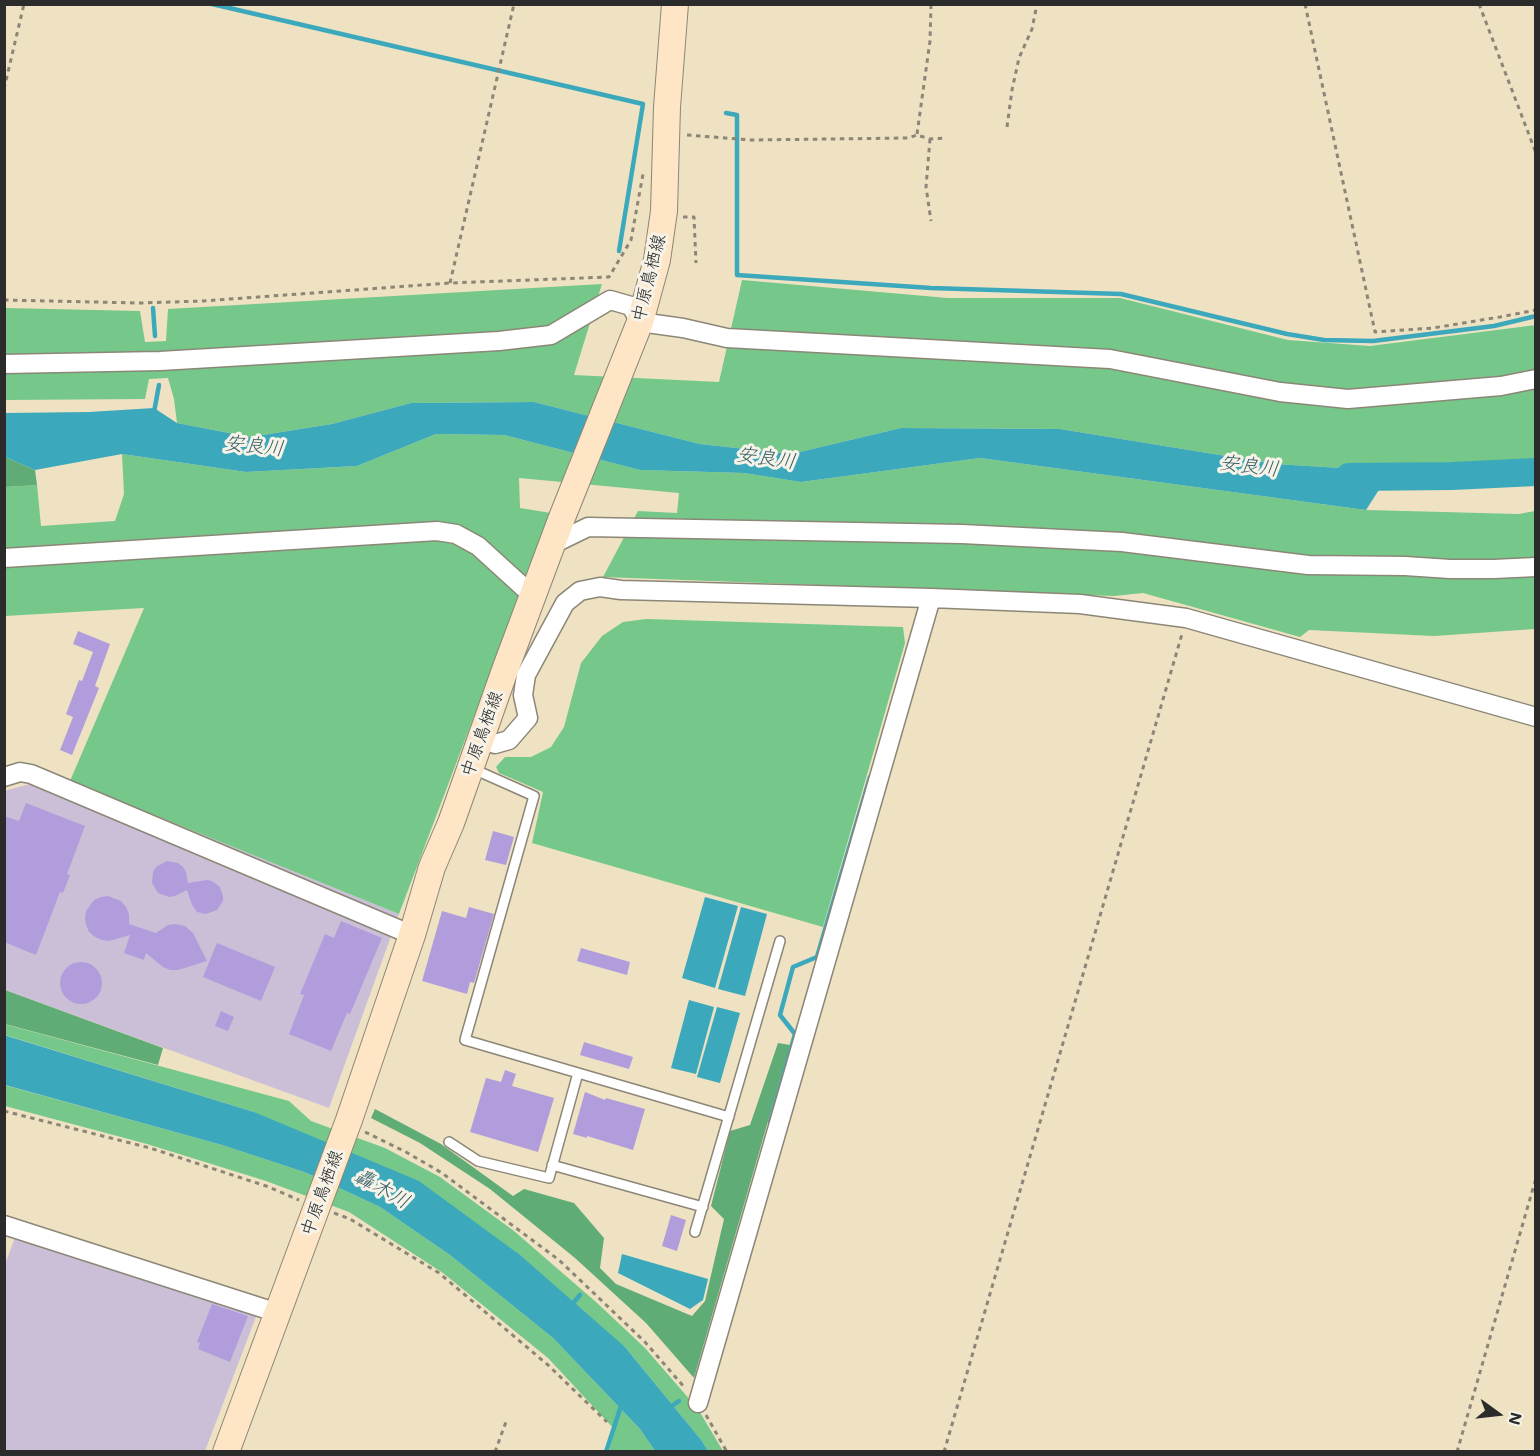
<!DOCTYPE html>
<meta charset="utf-8">
<style>
body{margin:0}
#map{position:relative;width:1540px;height:1456px;overflow:hidden;background:#eee2c3;font-family:Mali,sans-serif}
canvas{display:block}
.frame{position:absolute;inset:0;border:6px solid #2b2b2b;pointer-events:none}
.north{position:absolute;left:1468px;top:1384px;width:60px;height:60px;-webkit-text-stroke:4px #f7f3e8;paint-order:stroke;rotate:105deg;font-size:16px;font-weight:700;line-height:24px;text-align:center;color:#2b2b2b}
.north::after{content:'';display:block;margin:auto;width:21px;height:27px;background:#2b2b2b;clip-path:polygon(50% 0,100% 100%,50% 72%,0 100%)}
</style>
<div id="map">
<canvas width="1540" height="1456"></canvas>
<div class="frame"></div>
<div class="north">N</div>
</div>
<script>
const c = document.querySelector('canvas').getContext('2d');
c.lineJoin = 'round';
function fill(path, color) { c.fillStyle = color; c.fill(path, 'evenodd'); }
const poly = rows => new Path2D(rows.map(r => 'M' + r).join(''));
function stroke(path, color, width, dash) { c.strokeStyle = color; c.lineWidth = width; c.lineCap = dash ? 'butt' : 'round'; c.setLineDash(dash || []); c.stroke(path); }
function label(font, color, halo, rows, align = 'center') {
  c.font = font + ' Mali,"Klee One",sans-serif'; c.lineWidth = 6; c.setLineDash([]); c.textBaseline = 'middle'; c.strokeStyle = halo; c.fillStyle = color; for (const [text, x, y, turn = 0] of rows) {
    c.save(); c.translate(x, y); c.rotate((+turn || 0) * Math.PI / 180); c.textAlign = isNaN(turn) ? turn : align; if (halo) c.strokeText(text, 0, 0); c.fillText(text, 0, 0); c.restore();
  }
}
const industrial = poly([
 [70,781,399,914,329,1108,5,990,4,791,30,784,61,798],
 [16,1235,257,1314,205,1451,5,1451,4,1267]
]);
const green = poly([
 [742,280,948,298,1120,298,1288,340,1370,346,1536,325,1535,465,1391,471,1275,464,1060,429,901,428,791,454,700,444,534,402,411,403,332,424,250,437,177,423,174,399,168,378,149,379,145,399,5,400,5,308,140,311,145,342,166,341,168,309,602,284,574,375,719,382],
 [436,434,504,435,640,470,744,473,801,482,980,458,1366,510,1519,514,1535,511,1535,629,1434,636,1309,630,1300,637,1143,593,1114,596,603,577,638,511,677,513,679,493,519,478,520,508,551,513,399,914,70,781,144,608,5,616,5,487,37,485,41,526,115,521,124,494,122,454,246,472,357,466],
 [646,619,903,627,905,643,823,927,532,843,543,792,499,773,496,767,505,757,531,757,551,747,564,727,581,663,602,636,623,622],
 [4,1024,289,1101,311,1121,385,1148,440,1177,514,1231,596,1302,645,1348,698,1409,723,1451,708,1451,702,1441,625,1347,254,1112,5,1035],
 [4,1085,222,1145,307,1173,380,1207,450,1255,553,1338,640,1429,655,1451,609,1451,615,1430,548,1358,443,1273,349,1212,266,1181,147,1144,5,1106]
]);
const forest = poly([
 [5,457,35,470,37,485,5,487],
 [5,990,163,1048,158,1065,5,1024],
 [778,1043,790,1045,694,1378,646,1323,575,1258,490,1189,420,1143,371,1118,375,1109,441,1144,513,1196,524,1189,574,1203,604,1238,600,1268,616,1284,692,1316,705,1301,724,1219,711,1206,730,1131,750,1125]
]);
const water = poly([
 [534,402,700,444,791,454,901,428,1060,429,1275,464,1391,471,1366,510,980,458,801,482,744,473,640,470,504,435,436,434,357,466,246,472,122,454,35,470,5,457,4,413,89,412,154,408,177,423,250,437,332,424,411,403],
 [705,897,738,906,715,988,682,978],
 [741,907,767,914,745,996,718,989],
 [689,1000,714,1007,696,1074,671,1068],
 [717,1007,740,1013,720,1083,697,1077],
 [4,1035,254,1112,419,1181,520,1255,625,1347,702,1441,708,1451,655,1451,640,1429,553,1338,450,1255,380,1207,307,1173,222,1145,5,1085],
 [622,1254,708,1279,703,1300,690,1309,618,1273]
]);
const stream = poly([
 [212,4,643,104,619,251],
 [726,113,737,115,737,275,931,288,1121,294,1287,334,1324,340,1373,341,1494,326,1536,316],
 [153,308,155,336],
 [154,412,159,385],
 [770,1122,795,1034,780,1015,793,967,817,957,870,777],
 [570,1307,580,1295],
 [669,1408,679,1401],
 [606,1452,621,1406]
]);
const river = poly([
 [1349,477,1452,476,1536,472]
]);
const building = poly([
 [78,631,110,644,95,686,99,688,72,755,60,750,73,717,66,714,79,680,82,681,93,652,73,644],
 [26,803,85,826,67,874,70,875,63,893,60,892,36,955,4,942,4,816,19,821],
 [493,831,514,837,506,865,485,860],
 [167,861,178,863,183,867,186,872,188,883,207,880,212,881,220,887,223,896,223,901,217,910,206,914,197,912,192,905,187,890,175,896,169,897,158,893,152,883,153,872,156,867],
 [108,896,121,901,126,907,129,914,129,924,156,933,168,925,175,924,185,926,193,933,207,961,178,970,170,970,163,967,146,953,144,960,124,953,130,935,109,941,102,940,95,937,89,932,86,925,85,918,86,911,94,900,101,897],
 [469,907,494,914,474,983,470,982,467,994,422,981,442,911,466,918],
 [341,921,382,938,350,1014,347,1013,331,1051,289,1034,304,995,300,994,325,934,334,938],
 [217,943,275,967,261,1001,203,977],
 [581,948,630,962,627,975,577,961],
 '60 983a21 21 0 1 1 42 0a21 21 0 1 1-42 0Z',
 [221,1011,234,1017,228,1031,215,1026],
 [584,1042,633,1057,629,1069,580,1055],
 [505,1070,516,1074,512,1086,554,1098,538,1152,470,1132,486,1078,501,1082],
 [585,1092,605,1100,606,1098,645,1109,633,1150,587,1136,587,1138,573,1134],
 [671,1215,686,1220,677,1251,662,1246],
 [212,1304,248,1316,230,1362,198,1349,200,1343,197,1342]
]);
const path = poly([
 [1305,4,1375,332,1433,328,1500,317,1536,310],
 [1479,4,1536,153],
 [4,89,24,4],
 [1007,127,1012,90,1019,58,1032,29,1037,4],
 [917,134,930,41,931,4],
 [687,135,751,140,908,138,917,135,930,139,946,138],
 [930,139,926,187,931,221],
 [683,217,694,217,696,263],
 [450,283,514,4],
 [4,300,140,303,203,301,450,283,609,277,631,240,643,174],
 [4,1111,150,1148,266,1186,299,1200],
 [365,1132,406,1152,442,1173,559,1260,645,1342,685,1388],
 [334,1213,350,1219,439,1273,548,1365,607,1422],
 [706,1415,727,1452],
 [495,1452,507,1419],
 [944,1452,1182,634],
 [1457,1452,1536,1178]
]);
const lane = poly([
 [471,768,534,796,465,1040,729,1117],
 [449,1142,478,1161,549,1178,578,1073],
 [552,1165,703,1207],
 [695,1232,780,941]
]);
const street = poly([
 [4,364,160,361,499,341,551,335,610,300,631,306,640,322,683,328,727,338,1110,359,1280,392,1348,399,1501,386,1536,379],
 [551,545,588,527,962,534,1122,542,1308,565,1405,566,1450,569,1494,569,1536,567],
 [4,558,437,531,456,534,478,546,533,596],
 [481,738,495,744,509,740,528,718,523,695,526,675,565,603,580,591,600,587,621,590,931,598,1080,604,1186,618,1536,717],
 [4,777,20,772,31,774,412,935],
 [4,1225,278,1313],
 [698,1403,931,598]
]);
const secondary = poly([
 [226,1452,349,1120,412,935,432,867,451,823,505,670,561,520,640,322,657,260,664,211,667,107,675,4]
]);
const streetNames = [
 ["中原鳥栖線",649,278,-76],
 ["中原鳥栖線",482,734,-70],
 ["中原鳥栖線",322,1193,-70]
];
const waterNames = [
 ["安良川",254,446,6],
 ["安良川",766,458,8],
 ["安良川",1249,466,7],
 ["轟木川",382,1189,29]
];
fill(industrial, '#cabfd7');
fill(green, '#75c88a');
fill(forest, '#60ac76');
fill(water, '#3ba9bb');
stroke(stream, '#3ba9bb', 4.5);
stroke(river, '#3ba9bb', 28);
fill(building, '#b29ddc');
stroke(lane, '#8c8677', 12);
stroke(street, '#8c8677', 21);
stroke(secondary, '#8c8677', 28);
stroke(path, '#8c8677', 3, [4.5, 4.5]);
stroke(lane, '#fff', 9);
stroke(street, '#fff', 18);
stroke(secondary, '#fde5c5', 26);
label('18px', '#2b2b2b', '#f7f3e8', streetNames);
label('italic 20px', '#315d65', '#f7f3e8', waterNames);
</script>
